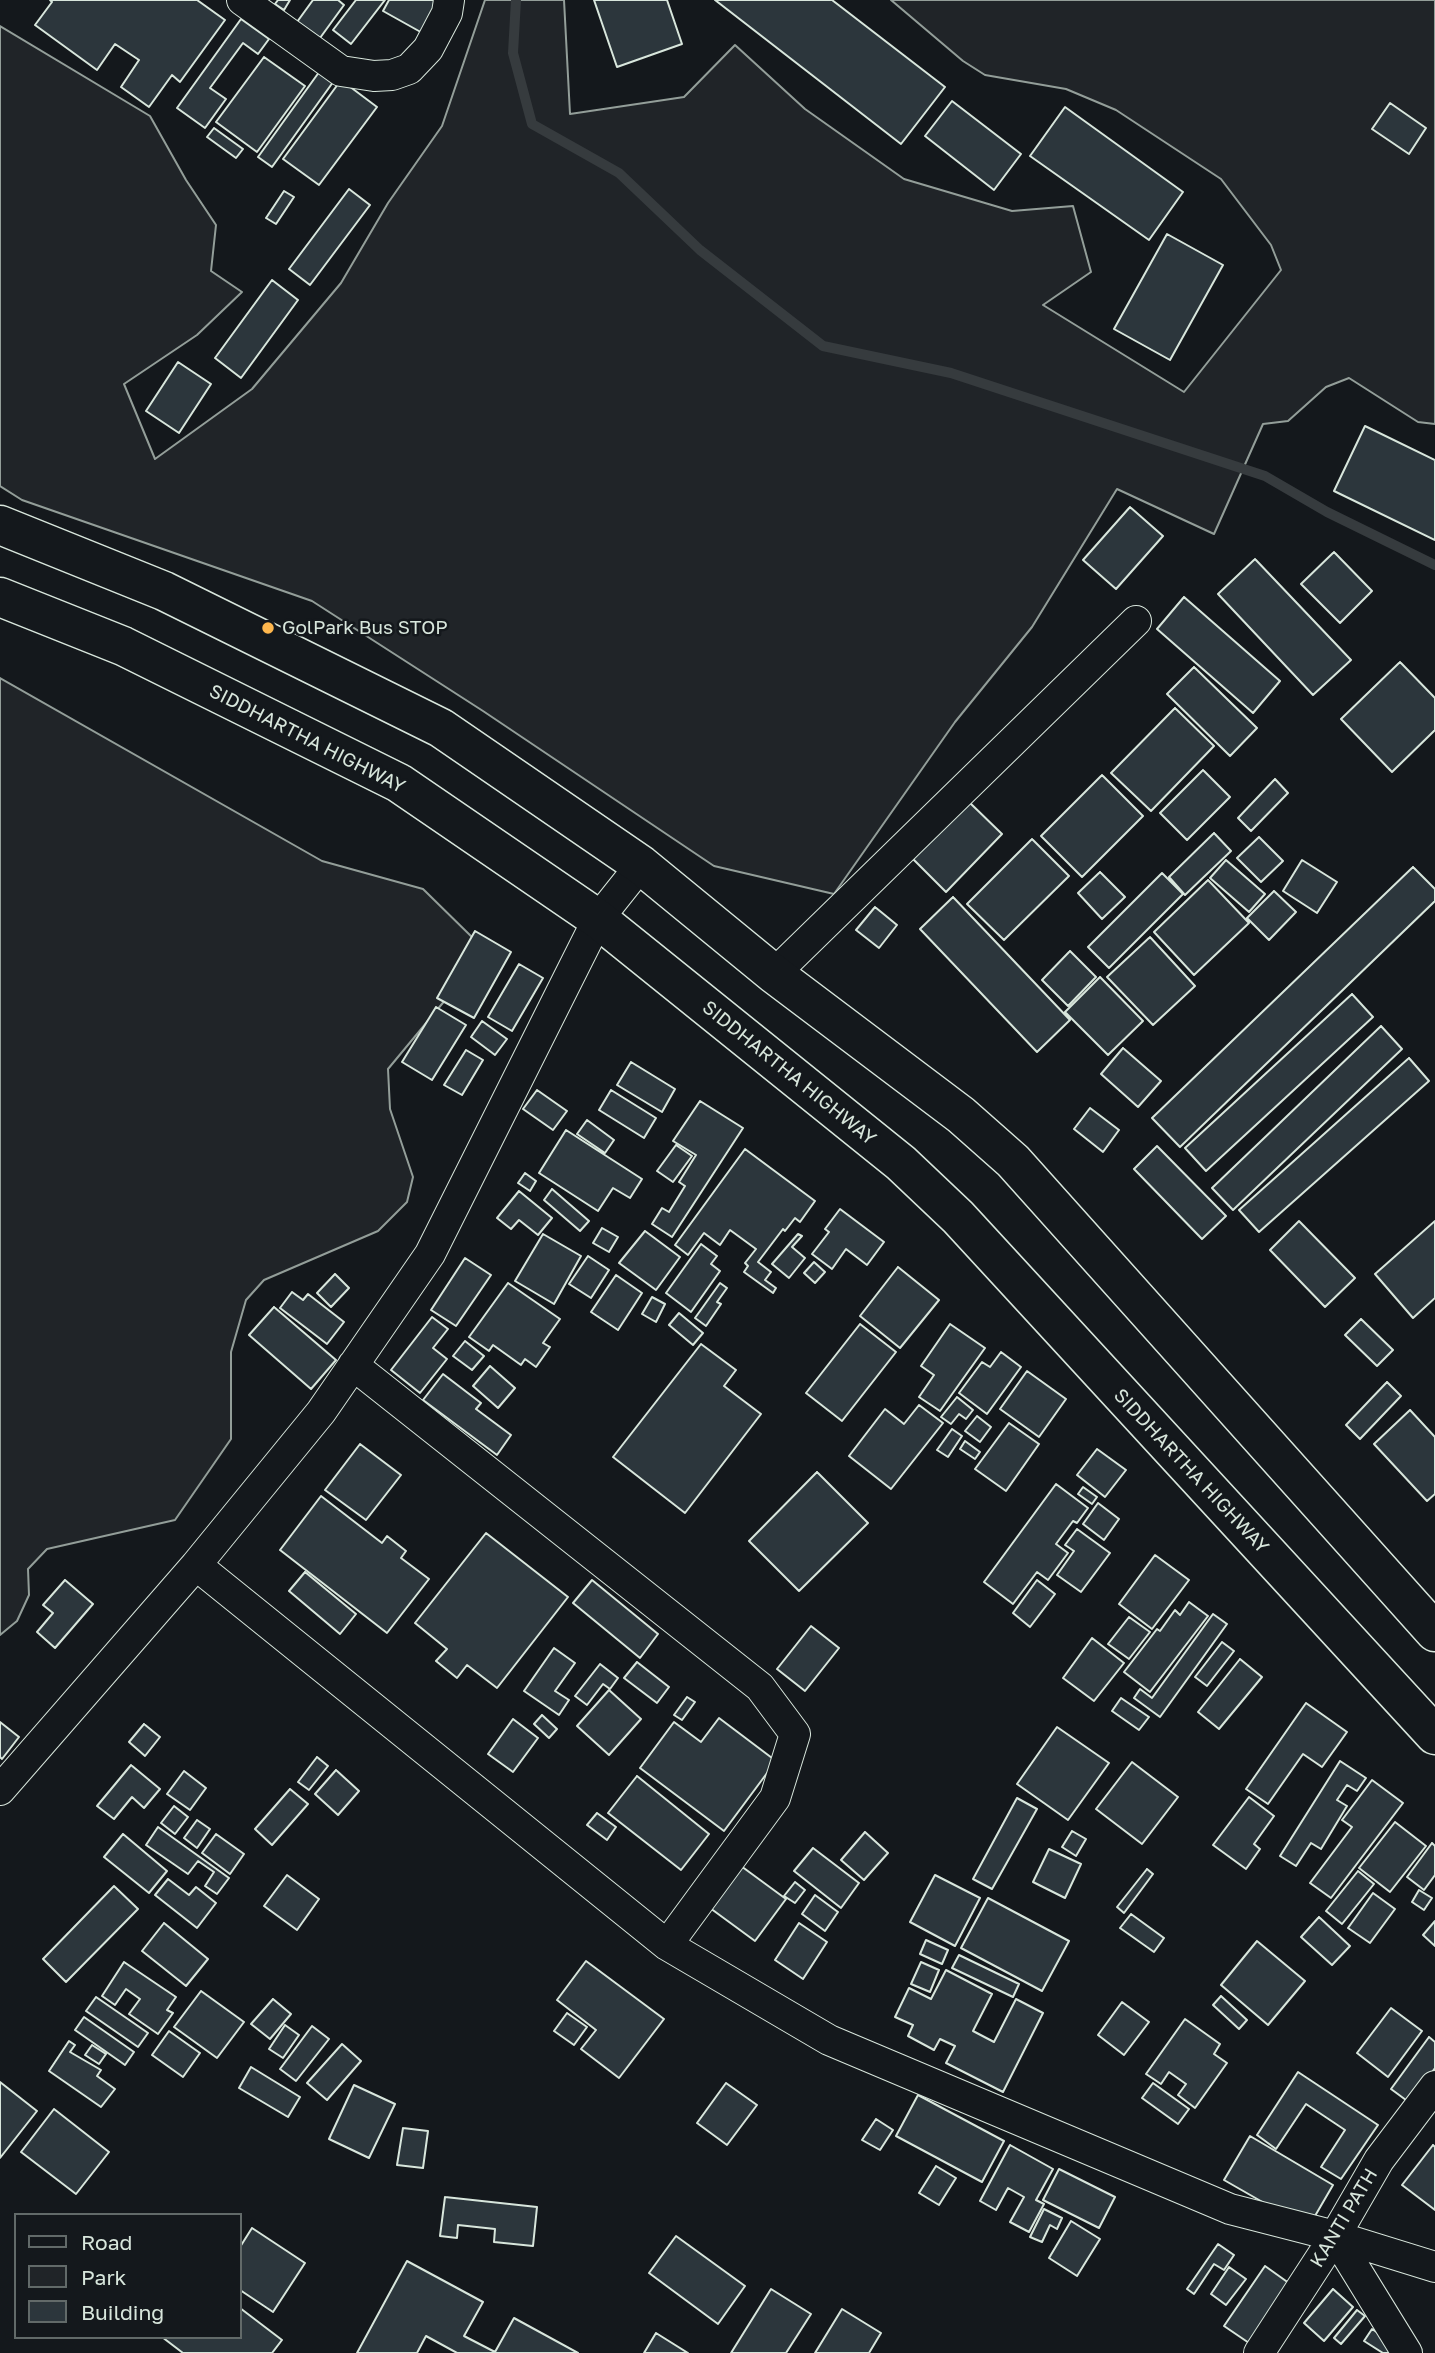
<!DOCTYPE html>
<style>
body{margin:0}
#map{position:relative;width:1435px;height:2353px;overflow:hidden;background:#14181c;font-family:"Golos Text",sans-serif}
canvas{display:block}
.legend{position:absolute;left:14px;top:2213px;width:228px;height:126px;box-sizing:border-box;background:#14181c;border:2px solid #626a69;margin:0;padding:9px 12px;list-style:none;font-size:21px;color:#d8e6dc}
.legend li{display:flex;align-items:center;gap:14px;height:35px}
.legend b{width:35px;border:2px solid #626a69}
</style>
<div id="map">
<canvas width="1435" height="2353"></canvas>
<ul class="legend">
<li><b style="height:9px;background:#14181c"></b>Road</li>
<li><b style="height:19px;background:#202428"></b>Park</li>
<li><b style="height:19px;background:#2c363c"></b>Building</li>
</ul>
</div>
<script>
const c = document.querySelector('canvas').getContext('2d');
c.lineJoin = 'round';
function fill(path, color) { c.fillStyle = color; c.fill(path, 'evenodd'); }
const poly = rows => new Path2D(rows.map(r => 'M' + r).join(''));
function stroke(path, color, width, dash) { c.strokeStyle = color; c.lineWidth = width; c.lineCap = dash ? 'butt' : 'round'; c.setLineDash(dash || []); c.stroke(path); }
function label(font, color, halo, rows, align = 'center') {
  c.font = font + ' "Golos Text",sans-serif'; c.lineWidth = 5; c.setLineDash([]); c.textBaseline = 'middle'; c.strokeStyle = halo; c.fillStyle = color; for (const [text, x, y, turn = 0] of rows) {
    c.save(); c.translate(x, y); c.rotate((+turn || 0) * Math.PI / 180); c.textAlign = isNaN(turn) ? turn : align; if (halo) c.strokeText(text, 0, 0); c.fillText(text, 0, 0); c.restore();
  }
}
const green = poly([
 [485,0,564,0,570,114,684,97,735,45,805,109,904,179,1012,211,1073,206,1091,272,1043,305,1184,392,1281,270,1271,245,1221,179,1116,110,1066,89,985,75,963,61,891,0,1435,0,1435,424,1418,422,1349,378,1326,387,1288,421,1263,424,1214,534,1117,489,1032,627,955,722,834,894,714,866,483,711,312,601,22,500,0,486,0,26,150,116,186,180,216,225,211,271,242,292,197,335,124,384,155,459,252,389,341,283,388,203,442,126,485,0],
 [0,678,322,861,423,889,477,942,461,981,388,1069,390,1109,413,1177,407,1202,378,1231,264,1280,246,1300,231,1352,231,1439,175,1520,47,1549,28,1569,29,1595,17,1621,0,1635,0,678]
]);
const stream = poly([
 [516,0,513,53,532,124,619,173,700,250,823,346,951,373,1265,476,1327,512,1435,565]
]);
const building = poly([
 [50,0,197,0,225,20,180,82,172,75,149,107,121,87,139,60,115,44,97,70,35,25,52,2,50,0],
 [278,0,290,0,284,10,275,4,278,0],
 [313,0,338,0,344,5,320,38,297,22,313,0],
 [356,0,385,0,351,44,333,30,356,0],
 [389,0,445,0,426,35,383,11,389,0],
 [594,0,667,0,682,44,617,67,594,0],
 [715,0,832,0,945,87,901,144,715,0],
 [241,19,269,39,258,54,243,43,210,88,226,99,205,128,177,108,241,19],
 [264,57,305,86,257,152,216,122,264,57],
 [322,68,336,78,272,167,258,157,322,68],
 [341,80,377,107,319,185,283,159,341,80],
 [952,101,1021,154,994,190,925,136,952,101],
 [1390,103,1426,128,1409,154,1372,129,1390,103],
 [1065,107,1183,192,1149,240,1030,156,1065,107],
 [214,128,243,149,236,158,207,137,214,128],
 [349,189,370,205,310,285,289,269,349,189],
 [284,191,294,197,276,224,266,218,284,191],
 [1167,234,1223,265,1170,360,1114,329,1167,234],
 [272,280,298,300,241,378,215,358,272,280],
 [178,362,211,384,179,433,146,411,178,362],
 [1365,426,1435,460,1435,540,1334,491,1365,426],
 [1130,507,1163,536,1116,589,1083,560,1130,507],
 [1334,552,1372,591,1340,623,1301,584,1334,552],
 [1255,559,1351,660,1313,695,1218,594,1255,559],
 [1184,597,1280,681,1253,713,1157,629,1184,597],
 [1400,662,1435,698,1435,730,1392,772,1341,719,1400,662],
 [1194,667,1257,728,1230,756,1167,694,1194,667],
 [1175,708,1214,746,1151,811,1111,773,1175,708],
 [1203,770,1230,797,1187,840,1160,813,1203,770],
 [1102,775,1143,816,1082,877,1041,836,1102,775],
 [1275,779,1288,793,1251,831,1238,818,1275,779],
 [969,802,1002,834,946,892,913,859,969,802],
 [1214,833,1231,851,1185,895,1169,877,1214,833],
 [1259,837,1283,861,1261,882,1237,858,1259,837],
 [1032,839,1069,876,1004,940,967,904,1032,839],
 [1226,860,1265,894,1249,912,1210,878,1226,860],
 [1302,860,1337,882,1317,913,1283,891,1302,860],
 [1413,867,1435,889,1435,901,1180,1147,1152,1118,1413,867],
 [1100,872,1125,897,1102,919,1078,893,1100,872],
 [1162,873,1183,894,1109,968,1088,947,1162,873],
 [1208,880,1249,923,1194,975,1154,932,1208,880],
 [1274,891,1296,912,1269,940,1247,918,1274,891],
 [953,897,1070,1020,1037,1052,920,929,953,897],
 [875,907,897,925,879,948,856,930,875,907],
 [475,931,511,952,474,1018,437,998,475,931],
 [1150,937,1195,986,1153,1025,1107,977,1150,937],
 [1070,951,1096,977,1068,1006,1042,980,1070,951],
 [519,964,543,978,512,1031,488,1017,519,964],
 [1100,977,1143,1021,1108,1055,1065,1012,1100,977],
 [1352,994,1373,1017,1206,1171,1185,1148,1352,994],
 [436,1007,466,1025,432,1080,402,1062,436,1007],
 [482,1021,507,1039,495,1055,471,1037,482,1021],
 [1381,1026,1402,1049,1233,1210,1212,1188,1381,1026],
 [1123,1048,1161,1081,1138,1107,1101,1074,1123,1048],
 [466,1050,483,1060,462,1095,444,1085,466,1050],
 [1409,1058,1429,1081,1259,1232,1239,1210,1409,1058],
 [631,1062,675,1089,662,1112,617,1085,631,1062],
 [537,1090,567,1111,553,1130,523,1109,537,1090],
 [611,1090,656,1118,644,1138,599,1110,611,1090],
 [700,1101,743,1128,672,1237,652,1224,662,1208,669,1212,685,1186,679,1182,696,1155,673,1141,700,1101],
 [1090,1108,1119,1130,1103,1152,1074,1129,1090,1108],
 [587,1120,614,1140,605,1153,577,1134,587,1120],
 [566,1130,642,1179,630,1198,613,1188,598,1211,539,1173,566,1130],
 [676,1145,692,1156,673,1182,657,1171,676,1145],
 [1157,1146,1226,1216,1202,1239,1134,1169,1157,1146],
 [745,1149,815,1201,800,1222,795,1218,785,1231,783,1229,758,1262,771,1272,765,1280,776,1288,773,1293,744,1272,748,1266,745,1263,756,1249,730,1230,720,1245,704,1233,688,1255,675,1245,745,1149],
 [525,1173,536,1181,530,1191,518,1183,525,1173],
 [552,1189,589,1221,580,1231,544,1200,552,1189],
 [519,1191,552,1218,538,1235,519,1220,511,1229,497,1218,519,1191],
 [840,1209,884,1242,867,1265,846,1249,832,1269,812,1254,829,1232,825,1229,840,1209],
 [1299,1221,1355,1278,1325,1307,1270,1250,1299,1221],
 [1435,1221,1435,1298,1413,1318,1375,1274,1435,1221],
 [602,1228,618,1237,609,1252,593,1243,602,1228],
 [645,1231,680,1257,656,1290,619,1263,645,1231],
 [543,1234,581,1256,554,1304,515,1281,543,1234],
 [798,1234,802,1236,792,1247,805,1258,789,1278,772,1264,798,1234],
 [701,1244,717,1256,711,1264,720,1271,691,1312,666,1293,701,1244],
 [588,1256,609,1270,591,1298,569,1284,588,1256],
 [465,1258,491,1275,456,1326,431,1310,465,1258],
 [814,1262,825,1272,815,1283,804,1273,814,1262],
 [898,1267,939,1300,900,1348,860,1316,898,1267],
 [335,1274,349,1288,331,1307,317,1293,335,1274],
 [616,1275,642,1293,618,1330,591,1312,616,1275],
 [508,1283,560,1319,543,1343,550,1347,536,1367,525,1359,521,1365,493,1345,489,1351,469,1337,508,1283],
 [720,1283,727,1288,717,1302,721,1304,706,1326,695,1318,720,1283],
 [292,1292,303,1300,308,1294,344,1322,327,1344,280,1308,292,1292],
 [652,1297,665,1304,656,1322,642,1314,652,1297],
 [274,1307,336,1360,311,1389,249,1335,274,1307],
 [679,1313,703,1333,693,1345,669,1325,679,1313],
 [432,1317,448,1329,433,1348,447,1359,420,1393,391,1370,432,1317],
 [1361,1319,1393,1350,1377,1366,1345,1335,1361,1319],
 [860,1324,896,1352,842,1421,806,1393,860,1324],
 [950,1324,985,1348,940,1411,919,1397,934,1375,921,1366,950,1324],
 [465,1341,484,1356,472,1370,453,1356,465,1341],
 [701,1344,736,1370,724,1386,761,1414,685,1513,613,1457,701,1344],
 [1001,1352,1021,1367,987,1414,959,1393,982,1362,990,1367,1001,1352],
 [490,1366,515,1388,498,1408,473,1386,490,1366],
 [1027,1371,1066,1399,1039,1437,1000,1409,1027,1371],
 [443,1374,481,1403,476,1409,511,1435,497,1455,423,1400,443,1374],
 [1387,1382,1401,1396,1360,1439,1346,1425,1387,1382],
 [957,1397,973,1410,966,1419,959,1414,951,1424,941,1417,957,1397],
 [919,1405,943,1423,891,1489,849,1456,885,1409,904,1424,919,1405],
 [1410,1410,1435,1437,1435,1494,1427,1501,1374,1444,1410,1410],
 [977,1416,991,1427,980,1442,965,1431,977,1416],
 [1009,1423,1039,1444,1006,1491,975,1469,1009,1423],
 [952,1429,962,1436,948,1457,937,1450,952,1429],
 [965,1441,980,1452,975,1459,960,1449,965,1441],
 [360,1444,401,1475,366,1520,325,1490,360,1444],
 [1097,1449,1126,1470,1105,1497,1077,1475,1097,1449],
 [817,1472,868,1523,799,1591,749,1541,817,1472],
 [1056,1484,1088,1508,1077,1523,1073,1521,1056,1544,1068,1553,1048,1580,1037,1572,1013,1604,984,1582,1056,1484],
 [1083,1487,1097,1497,1092,1504,1078,1494,1083,1487],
 [321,1496,382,1543,387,1536,406,1551,401,1558,429,1579,387,1633,280,1550,321,1496],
 [1098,1503,1119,1519,1104,1540,1083,1524,1098,1503],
 [1077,1529,1110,1553,1081,1592,1057,1575,1074,1551,1065,1545,1077,1529],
 [486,1533,568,1597,497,1688,467,1665,457,1678,436,1661,447,1649,415,1623,486,1533],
 [1155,1555,1189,1580,1152,1629,1119,1604,1155,1555],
 [305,1572,356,1614,340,1634,289,1591,305,1572],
 [65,1580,93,1604,55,1648,37,1632,53,1613,43,1605,65,1580],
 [592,1580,658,1634,640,1658,573,1603,592,1580],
 [1037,1580,1055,1594,1030,1627,1013,1613,1037,1580],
 [1189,1602,1208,1616,1150,1692,1124,1672,1157,1629,1160,1631,1175,1610,1180,1615,1189,1602],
 [1213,1614,1227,1624,1160,1717,1134,1698,1140,1689,1152,1698,1213,1614],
 [1129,1617,1150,1632,1129,1659,1108,1644,1129,1617],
 [811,1626,839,1648,805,1691,777,1669,811,1626],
 [1092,1638,1124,1663,1094,1701,1063,1678,1092,1638],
 [1222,1642,1234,1651,1207,1686,1195,1677,1222,1642],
 [554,1648,575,1663,555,1691,569,1700,559,1715,524,1691,554,1648],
 [1240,1659,1262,1677,1219,1729,1198,1712,1240,1659],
 [637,1662,669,1687,657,1703,624,1678,637,1662],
 [600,1664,618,1678,610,1689,603,1684,587,1705,575,1696,600,1664],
 [609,1690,641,1719,609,1755,577,1726,609,1690],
 [687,1697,695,1702,682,1720,674,1715,687,1697],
 [1121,1698,1149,1717,1139,1730,1112,1711,1121,1698],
 [1306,1703,1347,1732,1322,1767,1303,1754,1268,1804,1246,1789,1306,1703],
 [542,1715,557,1729,549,1738,534,1724,542,1715],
 [719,1718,776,1761,724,1831,640,1768,674,1722,701,1742,719,1718],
 [513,1719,538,1738,513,1772,488,1754,513,1719],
 [0,1722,19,1737,2,1759,0,1757,0,1722],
 [144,1724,160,1737,145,1756,129,1742,144,1724],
 [1057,1727,1109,1763,1068,1820,1017,1784,1057,1727],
 [317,1757,328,1766,309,1790,298,1782,317,1757],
 [1340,1761,1366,1778,1357,1791,1347,1785,1337,1800,1347,1806,1321,1849,1311,1843,1296,1866,1280,1856,1340,1761],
 [1132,1762,1178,1797,1142,1844,1096,1809,1132,1762],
 [131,1765,160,1789,144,1808,132,1797,114,1819,97,1806,131,1765],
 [336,1770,359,1791,338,1815,315,1794,336,1770],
 [184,1771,206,1788,190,1810,167,1794,184,1771],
 [637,1776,709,1834,681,1870,608,1813,637,1776],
 [1372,1780,1403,1803,1331,1898,1310,1883,1352,1827,1342,1820,1372,1780],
 [290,1789,308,1804,272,1845,255,1829,290,1789],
 [1249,1797,1274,1816,1254,1844,1260,1849,1246,1869,1213,1845,1249,1797],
 [1017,1798,1037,1809,992,1889,973,1879,1017,1798],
 [174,1806,188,1817,175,1834,161,1823,174,1806],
 [597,1813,616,1827,607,1840,587,1825,597,1813],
 [197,1820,210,1829,197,1848,184,1838,197,1820],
 [1395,1822,1426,1846,1390,1892,1359,1868,1395,1822],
 [158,1827,229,1878,217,1894,205,1886,214,1872,198,1861,188,1874,146,1845,158,1827],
 [1072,1831,1086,1839,1076,1856,1062,1847,1072,1831],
 [865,1832,888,1853,864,1880,841,1860,865,1832],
 [123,1834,167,1871,149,1893,104,1857,123,1834],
 [216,1834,244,1854,230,1874,202,1853,216,1834],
 [1432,1843,1435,1846,1435,1875,1424,1890,1407,1877,1432,1843],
 [813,1848,859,1883,841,1908,794,1871,813,1848],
 [1049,1849,1081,1864,1065,1898,1033,1882,1049,1849],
 [741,1866,786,1899,755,1941,710,1908,741,1866],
 [1147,1869,1153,1874,1124,1913,1117,1907,1147,1869],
 [1358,1871,1374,1884,1342,1924,1326,1911,1358,1871],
 [287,1875,319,1899,297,1930,264,1906,287,1875],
 [935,1875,980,1898,955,1946,910,1922,935,1875],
 [168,1879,189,1895,196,1887,216,1903,197,1928,155,1895,168,1879],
 [795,1882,805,1890,795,1903,784,1896,795,1882],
 [114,1886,138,1909,66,1982,43,1959,114,1886],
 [1419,1890,1432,1898,1424,1910,1412,1902,1419,1890],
 [1373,1893,1395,1909,1370,1943,1348,1928,1373,1893],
 [815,1895,838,1912,825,1931,802,1914,815,1895],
 [988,1898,1069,1941,1042,1991,961,1948,988,1898],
 [1131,1914,1164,1938,1154,1952,1120,1928,1131,1914],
 [1319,1917,1350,1946,1332,1965,1301,1937,1319,1917],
 [1435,1921,1435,1946,1423,1935,1435,1921],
 [164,1923,208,1959,186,1986,142,1951,164,1923],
 [799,1923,827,1942,803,1979,775,1960,799,1923],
 [926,1940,948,1950,942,1964,920,1954,926,1940],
 [1257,1941,1305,1981,1268,2025,1221,1985,1257,1941],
 [959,1955,1019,1984,1013,1997,952,1968,959,1955],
 [586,1961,664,2019,619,2078,581,2049,596,2030,557,2000,586,1961],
 [124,1962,176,1997,167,2010,173,2013,158,2034,129,2014,140,1999,126,1989,115,2005,102,1996,124,1962],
 [921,1962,939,1970,930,1992,911,1984,921,1962],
 [946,1970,992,1994,973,2031,994,2042,1016,1999,1043,2013,1003,2092,946,2063,955,2046,940,2039,934,2050,908,2036,913,2025,895,2017,909,1988,931,1999,946,1970],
 [201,1991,244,2022,217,2058,174,2027,201,1991],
 [1221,1996,1247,2020,1239,2029,1213,2005,1221,1996],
 [96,1997,148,2033,138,2047,86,2011,96,1997],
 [273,1999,291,2014,270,2039,251,2024,273,1999],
 [1122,2002,1149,2022,1124,2055,1098,2035,1122,2002],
 [1391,2008,1422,2031,1388,2077,1357,2053,1391,2008],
 [567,2013,587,2027,574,2045,554,2031,567,2013],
 [84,2017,134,2052,125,2065,75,2030,84,2017],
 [1185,2019,1220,2044,1214,2054,1227,2063,1195,2108,1178,2095,1186,2084,1169,2072,1161,2084,1146,2074,1185,2019],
 [285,2025,299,2035,283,2058,269,2049,285,2025],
 [312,2026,329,2039,296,2081,280,2069,312,2026],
 [169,2031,200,2053,183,2077,152,2055,169,2031],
 [1429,2037,1435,2042,1435,2068,1410,2103,1391,2089,1429,2037],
 [69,2041,75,2045,70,2052,101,2070,97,2076,115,2089,101,2107,49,2071,69,2041],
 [342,2044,361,2061,327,2100,307,2083,342,2044],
 [92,2045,106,2054,99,2064,85,2055,92,2045],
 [251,2067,300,2097,288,2117,239,2088,251,2067],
 [1298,2072,1378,2125,1341,2179,1321,2167,1345,2130,1306,2104,1276,2149,1257,2135,1298,2072],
 [0,2082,37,2111,0,2158,0,2082],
 [726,2083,757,2105,727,2145,697,2123,726,2083],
 [1153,2083,1189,2109,1178,2124,1142,2098,1153,2083],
 [354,2085,395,2104,369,2158,329,2139,354,2085],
 [918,2095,1004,2141,982,2182,896,2136,918,2095],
 [54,2109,109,2152,76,2194,21,2152,54,2109],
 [876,2119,893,2130,880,2150,862,2140,876,2119],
 [403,2128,428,2131,423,2168,397,2165,403,2128],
 [1250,2136,1333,2185,1308,2228,1224,2180,1250,2136],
 [1010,2145,1053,2169,1036,2200,1044,2204,1029,2232,1010,2222,1024,2197,1008,2188,996,2210,980,2201,1010,2145],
 [1433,2145,1435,2147,1435,2210,1402,2185,1433,2145],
 [936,2166,956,2178,939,2205,919,2193,936,2166],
 [1059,2169,1115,2197,1099,2228,1043,2200,1059,2169],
 [445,2197,537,2207,533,2246,494,2242,495,2229,458,2225,457,2238,440,2236,445,2197],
 [1044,2209,1062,2218,1057,2229,1050,2225,1042,2242,1030,2237,1044,2209],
 [1071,2221,1100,2239,1077,2276,1049,2258,1071,2221],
 [252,2228,305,2263,273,2312,240,2290,240,2247,252,2228],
 [676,2236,745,2286,718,2324,649,2273,676,2236],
 [1218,2244,1234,2255,1224,2270,1214,2264,1194,2294,1187,2289,1218,2244],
 [407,2261,483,2302,464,2336,495,2352,514,2318,578,2353,457,2353,426,2336,417,2353,357,2353,407,2261],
 [1265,2266,1293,2286,1252,2345,1224,2326,1265,2266],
 [1229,2267,1246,2279,1226,2305,1211,2294,1229,2267],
 [771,2289,811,2314,786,2353,731,2353,771,2289],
 [1333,2289,1353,2307,1324,2341,1304,2323,1333,2289],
 [240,2308,282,2340,272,2353,183,2353,162,2337,240,2337,240,2308],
 [842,2309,881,2333,869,2353,815,2353,842,2309],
 [1357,2310,1365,2316,1341,2344,1334,2338,1357,2310],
 [1372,2329,1399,2347,1394,2353,1383,2353,1364,2341,1372,2329],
 [656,2333,688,2353,644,2353,656,2333]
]);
const minor = poly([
 [242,0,341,71,374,76,392,75,409,69,428,49,447,13,449,0],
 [774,974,1136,621],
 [353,1365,760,1687,795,1734,775,1798,667,1945],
 [196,1565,321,1412,430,1254,598,919,641,865],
 [0,1790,196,1565,667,1945,829,2040,1230,2209,1335,2236,1435,2267],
 [1335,2236,1407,2353],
 [1259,2353,1335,2236,1379,2160,1435,2086]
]);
const trunk = poly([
 [0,525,164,591,441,728,641,865,774,974,961,1115,1013,1161,1435,1632],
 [0,597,123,646,399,783,598,919,901,1163,958,1217,1435,1735]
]);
const markers = [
 [268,628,7,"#ffb74d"]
];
const poiNames = [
 ["GolPark Bus STOP",282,628]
];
const streetNames = [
 ["SIDDHARTHA HIGHWAY",307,739,27],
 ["SIDDHARTHA HIGHWAY",789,1073,39],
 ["SIDDHARTHA HIGHWAY",1191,1471,47],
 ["KANTI PATH",1344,2218,-59]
];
fill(green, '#202428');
stroke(green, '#939e99', 2);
stroke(stream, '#363b3e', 10);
fill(building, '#2c363c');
stroke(building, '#d8e6dc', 2);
stroke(minor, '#d8e6dc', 32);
stroke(trunk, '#d8e6dc', 41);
stroke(minor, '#14181c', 30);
stroke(trunk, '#14181c', 38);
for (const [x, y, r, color] of markers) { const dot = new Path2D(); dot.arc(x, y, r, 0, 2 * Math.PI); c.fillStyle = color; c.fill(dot); stroke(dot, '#14181c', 2.5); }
label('19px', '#d8e6dc', '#14181c', poiNames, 'left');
label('19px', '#d8e6dc', '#14181c', streetNames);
</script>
